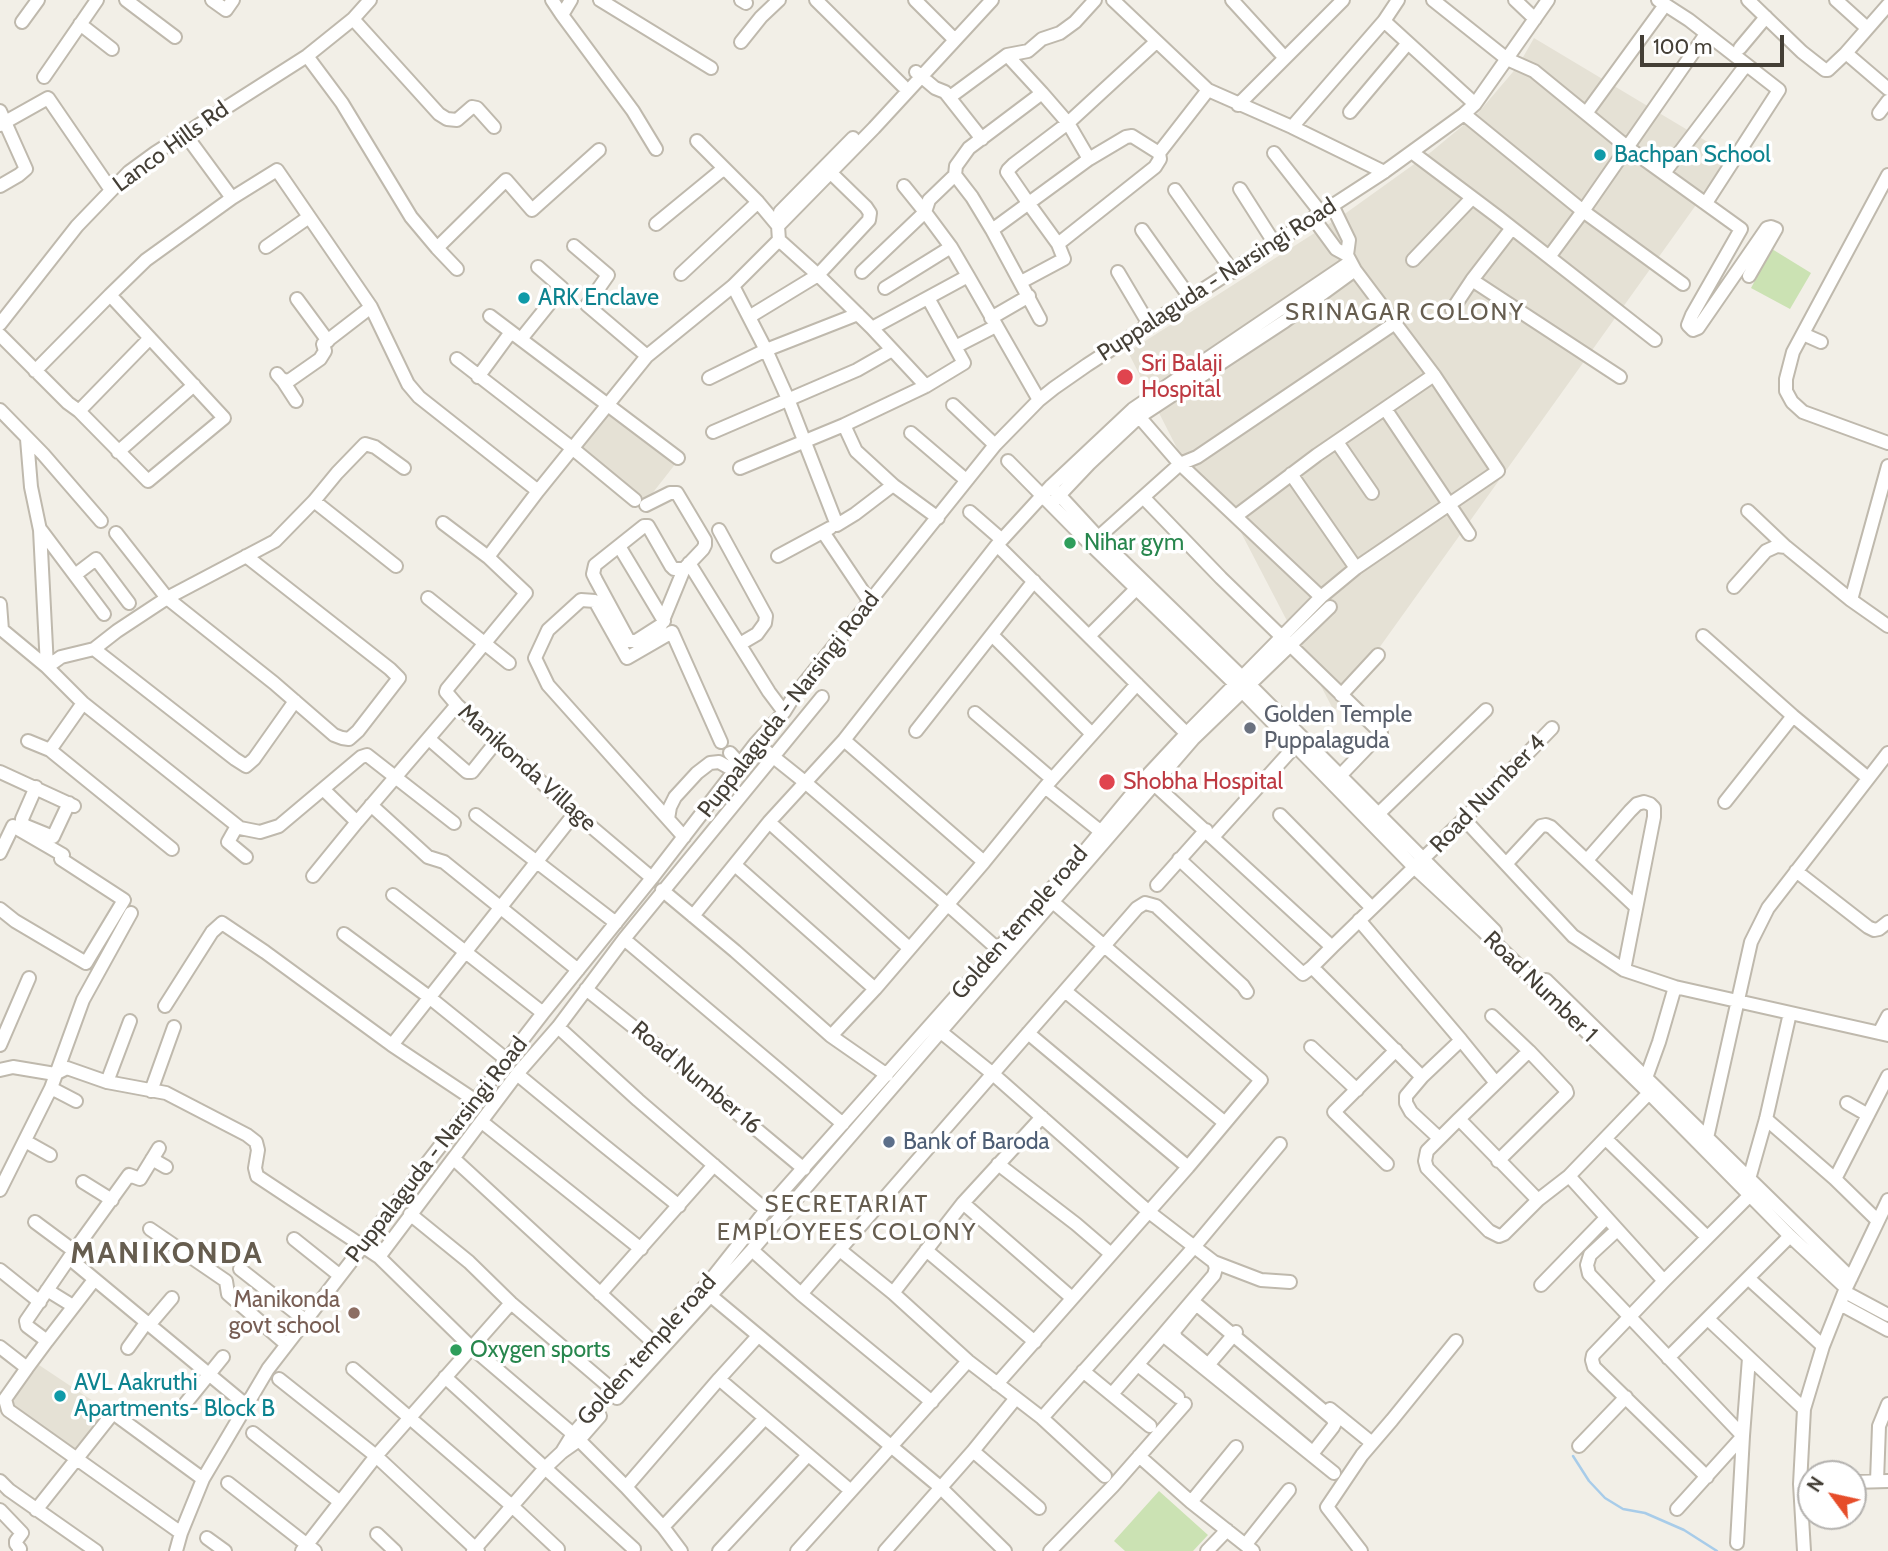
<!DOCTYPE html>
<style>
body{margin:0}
#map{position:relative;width:1888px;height:1551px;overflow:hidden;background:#f2efe7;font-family:Cabin,sans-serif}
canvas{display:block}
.north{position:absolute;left:1797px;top:1460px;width:70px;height:70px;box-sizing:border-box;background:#fff;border:2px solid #b4b2af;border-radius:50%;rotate:303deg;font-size:19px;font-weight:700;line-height:28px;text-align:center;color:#443f36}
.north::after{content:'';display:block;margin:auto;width:24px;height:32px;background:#e64d2a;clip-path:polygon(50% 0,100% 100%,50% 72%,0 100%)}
.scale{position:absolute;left:1640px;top:35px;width:144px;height:32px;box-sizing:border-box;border:4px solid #443f36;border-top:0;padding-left:9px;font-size:21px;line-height:24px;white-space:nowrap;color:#443f36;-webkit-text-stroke:5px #fff;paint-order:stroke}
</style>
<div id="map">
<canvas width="1888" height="1551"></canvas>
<div class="north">N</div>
<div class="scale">100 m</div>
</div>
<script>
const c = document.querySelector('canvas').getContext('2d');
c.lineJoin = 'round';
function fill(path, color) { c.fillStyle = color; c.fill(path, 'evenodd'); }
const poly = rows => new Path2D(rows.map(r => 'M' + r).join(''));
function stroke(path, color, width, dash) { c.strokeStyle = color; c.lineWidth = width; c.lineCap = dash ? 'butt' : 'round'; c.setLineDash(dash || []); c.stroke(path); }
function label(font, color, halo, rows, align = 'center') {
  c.font = font + ' Cabin,sans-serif'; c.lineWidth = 7; c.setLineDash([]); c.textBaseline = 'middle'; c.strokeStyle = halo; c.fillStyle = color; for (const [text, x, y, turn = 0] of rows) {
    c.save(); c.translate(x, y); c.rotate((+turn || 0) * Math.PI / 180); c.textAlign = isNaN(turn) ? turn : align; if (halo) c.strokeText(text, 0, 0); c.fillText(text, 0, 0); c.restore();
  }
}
const residential = poly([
 [1534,38,1731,156,1334,711,1235,521,1185,464,1128,352,1346,213,1431,152,1478,113,1518,66],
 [614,407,680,458,644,504,579,452],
 [39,1365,108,1411,78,1454,10,1405]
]);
const green = poly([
 [1772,249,1811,273,1790,309,1751,288],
 [1159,1491,1208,1535,1193,1551,1125,1551,1114,1541]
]);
const stream = poly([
 [1573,1456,1589,1481,1605,1498,1623,1509,1645,1513,1684,1530,1717,1551]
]);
const minor = poly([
 [126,0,175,37],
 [212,0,226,10,233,0],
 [552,0,562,15],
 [571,0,562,15,633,111,656,149],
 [600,0,711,68],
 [741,0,746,3],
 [816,0,903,86],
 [915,0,955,40],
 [1113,0,1208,90,1292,127,1384,172],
 [1232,0,1285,58],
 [1433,0,1507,59,1534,71,1627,147,1741,229,1692,315,1688,325,1693,330,1698,328,1767,228,1771,227,1776,229,1749,276],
 [1515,0,1535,19],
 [1658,0,1689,20,1779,90,1706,203],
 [1748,0,1802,52,1825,70,1828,70,1846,53,1888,5],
 [1836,0,1867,28],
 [353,19,439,114,447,119,457,120,472,107,477,108,494,127],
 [1384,21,1475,104],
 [22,22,38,0],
 [80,24,112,49],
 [741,42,761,17,779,0],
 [1740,48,1766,17],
 [1846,53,1888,89],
 [1007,55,1042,93],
 [307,56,342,103,411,217,437,248,457,269],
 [916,72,935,88,945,92,982,139],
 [44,77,97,0],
 [950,97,1007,55,1028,51,1042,39,1060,33,1075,22,1095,0],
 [1238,105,1343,0],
 [0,111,26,169,19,175,0,186],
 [1350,112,1408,43],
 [1587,112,1665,5],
 [1879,113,1888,101],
 [1464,114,1583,211,1683,284],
 [0,125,48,98,111,190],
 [1292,127,1384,21,1398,0],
 [185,134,232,198],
 [1274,153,1321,213],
 [1413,153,1498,217,1655,340],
 [1664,173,1746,65],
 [955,175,956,166,969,148,1042,93,1068,123,1089,159],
 [1888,175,1793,352,1786,379,1786,391,1792,402,1803,412,1888,443],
 [1240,189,1275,244],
 [1175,190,1233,272],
 [1332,205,1349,240,1347,255],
 [780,212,853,138],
 [656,224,723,169],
 [778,226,874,128,992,0],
 [992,230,1089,159,1126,137,1132,136,1159,153],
 [1142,230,1191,299],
 [779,240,818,275,872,328,926,386],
 [1058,244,1155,167,1160,159,1159,153,1208,90],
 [266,247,309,217],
 [437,248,506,180,532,210,599,150],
 [1549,257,1583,211,1706,34],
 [1413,260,1472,198],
 [862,272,925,212,904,186],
 [1118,272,1150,326],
 [681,274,758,202],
 [1472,280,1620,377],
 [1021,282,1064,259,1058,244,1029,204,1007,172,1008,170,1014,164,1068,123,1156,42],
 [733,286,766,350,788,399,837,525,855,514,893,485,856,451,844,425],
 [885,288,951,247],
 [297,299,328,341],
 [1452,310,1472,280,1512,228],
 [490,316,678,458],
 [749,317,818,275,869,220,870,213,866,207,831,173],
 [991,318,1029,296],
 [0,324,77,226,129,172,155,153,307,56,353,19,370,0],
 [872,328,968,276],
 [1803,334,1821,342],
 [0,335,68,403,79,411,148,481,224,418,110,295,146,260,232,198,277,170,371,307,408,384,419,397,538,491],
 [521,339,562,288,538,267],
 [955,347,996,326],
 [647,356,733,286,779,240,778,226,758,202,697,141],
 [457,359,572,448,635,500],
 [35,371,110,295],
 [277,374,283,381,290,380,320,359,325,351,323,344,371,307],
 [478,377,511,332],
 [709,378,766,350,858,314],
 [283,381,296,401],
 [1039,400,968,276,951,247,925,212,929,200,955,175,972,197,992,230,1040,319],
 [953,405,995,445],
 [0,410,43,454,101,521],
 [1386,410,1469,534],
 [79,411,150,338],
 [1135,412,1180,464,1321,597],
 [713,432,857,370,892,350],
 [911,433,966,480],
 [27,439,31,487,40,530,47,667,61,657,94,649,117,631,167,598,275,541,314,501,337,473,365,444,375,447,404,468],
 [1337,442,1372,493],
 [118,452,194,385],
 [1008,461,1090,544,1235,684,1415,868,1483,931,1643,1087,1790,1236,1846,1288],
 [740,468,844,425,926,386,964,363,928,298],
 [1291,474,1356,568],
 [893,485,938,518],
 [1051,486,1098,537,1242,677,1495,931],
 [1143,497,1221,578,1381,733,1335,781],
 [314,501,396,566],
 [1054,501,1089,464,1139,417,1285,321,1355,270],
 [646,505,670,493,677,493,705,540,705,545,703,549,684,569,661,625,636,641,629,641,596,580,593,574,595,565,644,526,648,526,671,566,674,569,684,569],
 [1748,511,1786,547],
 [970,512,1001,539],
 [1236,516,1317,455,1434,375],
 [443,523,488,557,526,593,447,689,446,692,457,705,575,813,652,878],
 [41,530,104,614],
 [719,530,766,616,765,623,757,634,740,644],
 [823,532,870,602],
 [116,533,167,598,274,683,334,735,342,738,349,739,358,731,399,678,390,669,246,556],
 [1093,542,1180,464,1197,457,1395,323],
 [997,545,1190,737],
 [619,546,664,621],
 [778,556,830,528],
 [488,557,538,491,647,356,587,305,608,275,574,246],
 [689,563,769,692,784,712],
 [75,575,96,559,129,603],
 [1734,587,1766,551,1777,546,1786,547,1851,600,1888,626],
 [428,598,509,663],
 [1851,600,1888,466],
 [0,604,2,630],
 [0,628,47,667,83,703,240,828,260,832,279,826,361,757,367,755,454,823],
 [992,635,1092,734],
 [1089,636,1141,584],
 [1703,636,1793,716,1868,778],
 [94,649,235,759,246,766,254,759,295,701],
 [1341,695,1378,655],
 [822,697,624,939,843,1124],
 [975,713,1052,779],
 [916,731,1034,581],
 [429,739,467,772,472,772,496,742],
 [844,740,984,862],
 [28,741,50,750,172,849],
 [756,743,806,783,947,904,1001,952],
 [50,750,83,703],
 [730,753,740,764],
 [0,772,74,806],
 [1154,784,1332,947,1464,819,1552,728],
 [36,787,22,819,22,823,26,826,53,837,69,803],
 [1045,787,1100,831],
 [323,789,357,822],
 [1725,802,1793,716],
 [371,805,428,857,444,862,578,970],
 [476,815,616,923],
 [1280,815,1372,908],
 [668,819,670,807,675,797,697,773,710,763,719,762,735,771],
 [1373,819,1486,710],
 [1464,819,1573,936,1624,970,1675,987,1888,1035],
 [769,822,909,948],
 [237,826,228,842,246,857],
 [684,837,548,685,535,658,548,630,581,600,595,601,627,658,672,632,721,742],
 [1213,837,1296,745],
 [0,853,13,826,63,855,61,859,124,900,86,963,15,921,0,909],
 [1179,859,1303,974,1312,967],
 [1587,860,1630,811,1637,804,1644,802,1650,804,1654,808,1654,817,1624,970],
 [1506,864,1541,826,1546,825,1551,827,1636,907],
 [735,865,875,989],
 [1796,871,1868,927,1874,930,1879,929,1888,922],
 [313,876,357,822,457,705],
 [1157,885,1206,830],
 [662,890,735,951,831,1036,887,1075],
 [393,895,543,1013],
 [693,916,769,822,844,740,997,545,1051,486,1133,409,1350,262],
 [1359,920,1461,1040],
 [344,934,429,997,507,1060],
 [1332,947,1312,967,1422,1077],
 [1546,980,1851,1278],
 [586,989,641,1033,804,1169],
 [1065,991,1225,1123],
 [165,1006,212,932,222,923,265,952,392,1045,476,1101],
 [1492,1016,1529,1051,1566,1090,1567,1093,1498,1161],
 [558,1027,638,1100,766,1210],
 [936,1028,993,1074,1149,1212,1214,1262,1216,1268,1214,1275,1163,1335,1334,1473],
 [1028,1033,1188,1167],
 [1879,1033,1888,1016],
 [831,1036,875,989,984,862,1045,787,1137,684],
 [0,1045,29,978],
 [392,1045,575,813],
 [1311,1047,1357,1090],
 [0,1070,13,1067,55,1074,67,1068,107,1082,166,1093,247,1135,256,1142,258,1150,255,1168,257,1176,379,1257,471,1347,573,1434,626,1487,663,1527,681,1551],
 [517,1074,602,1144,679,1206],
 [1646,1078,1659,1042,1675,987],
 [107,1082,130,1021],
 [51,1088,76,1101],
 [151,1091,174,1027],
 [1847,1103,1868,1115],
 [1459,1119,1538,1200,1504,1234,1499,1236,1489,1231,1427,1168,1425,1161,1427,1151,1459,1119],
 [1459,1119,1529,1051],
 [1766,1119,1835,1179,1878,1221],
 [482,1122,641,1249],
 [1439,1138,1411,1112,1406,1103,1406,1096,1422,1077,1461,1040,1496,1083],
 [1707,1138,1751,942,1768,908,1888,753],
 [1606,1139,1707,1237],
 [25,1141,50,1155],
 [152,1159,166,1167],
 [454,1159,653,1342],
 [998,1164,1076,1224,1111,1254],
 [1387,1164,1334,1112,1396,1050],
 [1569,1176,1648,1094],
 [1749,1179,1766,1119,1790,1013],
 [1835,1179,1888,1076],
 [83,1182,112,1200],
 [0,1190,51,1088,83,1000,131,913],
 [1538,1200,1569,1176,1664,1281],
 [963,1203,1072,1298],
 [410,1214,469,1262,511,1303,613,1390],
 [35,1222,74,1251],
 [150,1229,226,1281,228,1294,286,1344],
 [1617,1230,1590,1255,1587,1265,1589,1274,1743,1436,1677,1509],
 [294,1239,339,1275],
 [752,1250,801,1294,932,1402],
 [840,1250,893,1293,968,1361,1042,1418,1105,1476],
 [926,1250,1035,1342],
 [379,1257,517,1074,558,1027,624,939],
 [69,1258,246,1405],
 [1214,1262,1261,1280,1290,1282],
 [240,1269,305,1320],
 [0,1270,40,1302],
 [1748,1278,1823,1346],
 [1541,1285,1606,1218],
 [47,1290,73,1306],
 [705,1291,940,1487,1005,1551],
 [1845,1292,1888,1315],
 [893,1293,963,1203,1042,1117],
 [600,1294,714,1165],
 [801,1294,1137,908,1145,903,1156,906,1243,986,1247,992],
 [1196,1304,1332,1418,1335,1423,1333,1427,1315,1450,1310,1450,1176,1338,1174,1333,1175,1330,1196,1304],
 [1840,1304,1888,1330],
 [1708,1319,1804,1409],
 [149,1325,172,1298],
 [47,1341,94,1280],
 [0,1347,27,1368,5,1399,8,1410,181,1533],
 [128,1348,146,1323],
 [1668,1358,1790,1236],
 [1138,1365,1178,1397],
 [1208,1365,1236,1332],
 [27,1368,47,1341,27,1326,26,1321,74,1251,129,1175,140,1179,159,1148],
 [353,1369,512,1506,558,1549],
 [1083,1371,1150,1426],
 [445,1377,634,1549],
 [279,1379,376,1456,478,1551],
 [719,1379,851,1491],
 [997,1384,1188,1167,1261,1080,1047,897],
 [1112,1394,1163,1335],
 [617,1398,752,1250,1193,739,1330,607],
 [185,1404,223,1357],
 [1330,1409,1372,1443],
 [1042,1418,1195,1246,1280,1144],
 [253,1433,340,1502],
 [1579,1446,1626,1397],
 [973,1451,1039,1508],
 [562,1452,573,1434,713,1277,766,1210,1084,852,1146,777,1187,733,1321,597,1356,568,1498,471,1434,375,1355,270,1347,255,1336,249,1314,219],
 [1139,1456,1191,1502,1253,1551],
 [1707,1477,1594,1367,1592,1360,1593,1355,1664,1281,1749,1196],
 [0,1481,9,1490,96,1551],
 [1877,1481,1879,1426,1888,1404],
 [1853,1482,1888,1481],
 [228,1483,315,1551],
 [626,1487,719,1379,758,1336],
 [1191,1502,1236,1447],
 [0,1510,22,1533,16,1541,16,1544,20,1549,19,1551],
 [36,1510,113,1413,203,1479],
 [663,1527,765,1418],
 [377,1534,395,1551],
 [207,1538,225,1551],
 [1737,1543,1743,1436,1749,1358],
 [1246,1544,1289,1490],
 [176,1551,181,1533,203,1479,268,1369,543,1013,652,878,756,743,784,712,794,696,995,445,1039,400,1054,388,1087,365,1384,172,1464,114,1475,104,1548,0],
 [302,1551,376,1456,511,1303],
 [473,1551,546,1467,562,1452,579,1440,600,1416],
 [719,1551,808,1455],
 [797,1551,968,1361],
 [885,1551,973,1451,1016,1398],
 [1050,1551,1113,1486,1185,1404],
 [1207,1551,1227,1530],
 [1361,1551,1327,1507,1362,1455,1392,1420,1456,1341],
 [1804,1551,1800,1484,1804,1409,1823,1346,1846,1288,1888,1200]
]);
const markers = [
 [1600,155,7,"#0f9aa8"],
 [524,298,7,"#0f9aa8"],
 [1125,377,9,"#e0444e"],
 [1070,543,7,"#2e9e5b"],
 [1250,728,7,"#6b7280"],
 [1107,782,9,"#e0444e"],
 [889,1142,7,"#5c6f8a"],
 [354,1313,7,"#8d6e63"],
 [456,1350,7,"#2e9e5b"],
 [60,1396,7,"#0f9aa8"]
];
const streetNames = [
 ["Lanco Hills Rd",171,147,-36],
 ["Puppalaguda - Narsingi Road",1217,280,-33],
 ["Puppalaguda - Narsingi Road",789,705,-52],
 ["Manikonda Village",527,768,42],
 ["Road Number 4",1488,794,-46],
 ["Golden temple road",1020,923,-49],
 ["Road Number 1",1540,987,44],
 ["Road Number 16",696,1078,40],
 ["Puppalaguda - Narsingi Road",437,1150,-52],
 ["Golden temple road",647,1350,-48]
];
const cultureNames = [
 ["Bachpan School",1614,155],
 ["ARK Enclave",538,298],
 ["AVL Aakruthi",74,1383],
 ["Apartments- Block B",74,1409]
];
const healthNames = [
 ["Sri Balaji",1141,364],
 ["Hospital",1141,390],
 ["Shobha Hospital",1123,782]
];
const leisureNames = [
 ["Nihar gym",1084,543],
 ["Oxygen sports",470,1350]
];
const worshipNames = [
 ["Golden Temple",1264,715],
 ["Puppalaguda",1264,741]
];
const serviceNames = [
 ["Bank of Baroda",903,1142]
];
const educationNames = [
 ["Manikonda",340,1300],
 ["govt school",340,1326]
];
const neighbourhoodNames = [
 ["SRINAGAR COLONY",1405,313],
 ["SECRETARIAT",847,1205],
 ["EMPLOYEES COLONY",847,1233]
];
const districtNames = [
 ["MANIKONDA",167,1254]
];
fill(residential, '#e5e1d5');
fill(green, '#cbe2b3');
stroke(stream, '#a8cce9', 2.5);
stroke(minor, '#bfb9ad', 16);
stroke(minor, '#fff', 12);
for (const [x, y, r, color] of markers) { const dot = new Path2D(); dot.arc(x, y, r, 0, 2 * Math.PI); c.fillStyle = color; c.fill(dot); stroke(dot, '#fff', 2.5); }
label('23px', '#443f36', '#fff', streetNames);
label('23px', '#0d838f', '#fff', cultureNames, 'left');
label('23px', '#be3a42', '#fff', healthNames, 'left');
label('23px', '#27864d', '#fff', leisureNames, 'left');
label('23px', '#5b616d', '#fff', worshipNames, 'left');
label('23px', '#4e5e75', '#fff', serviceNames, 'left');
label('23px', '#785e54', '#fff', educationNames, 'right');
c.letterSpacing = '2px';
label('24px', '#665d4f', '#fff', neighbourhoodNames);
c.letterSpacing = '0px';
c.letterSpacing = '2px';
label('bold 30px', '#665d4f', '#fff', districtNames);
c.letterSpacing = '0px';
</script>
